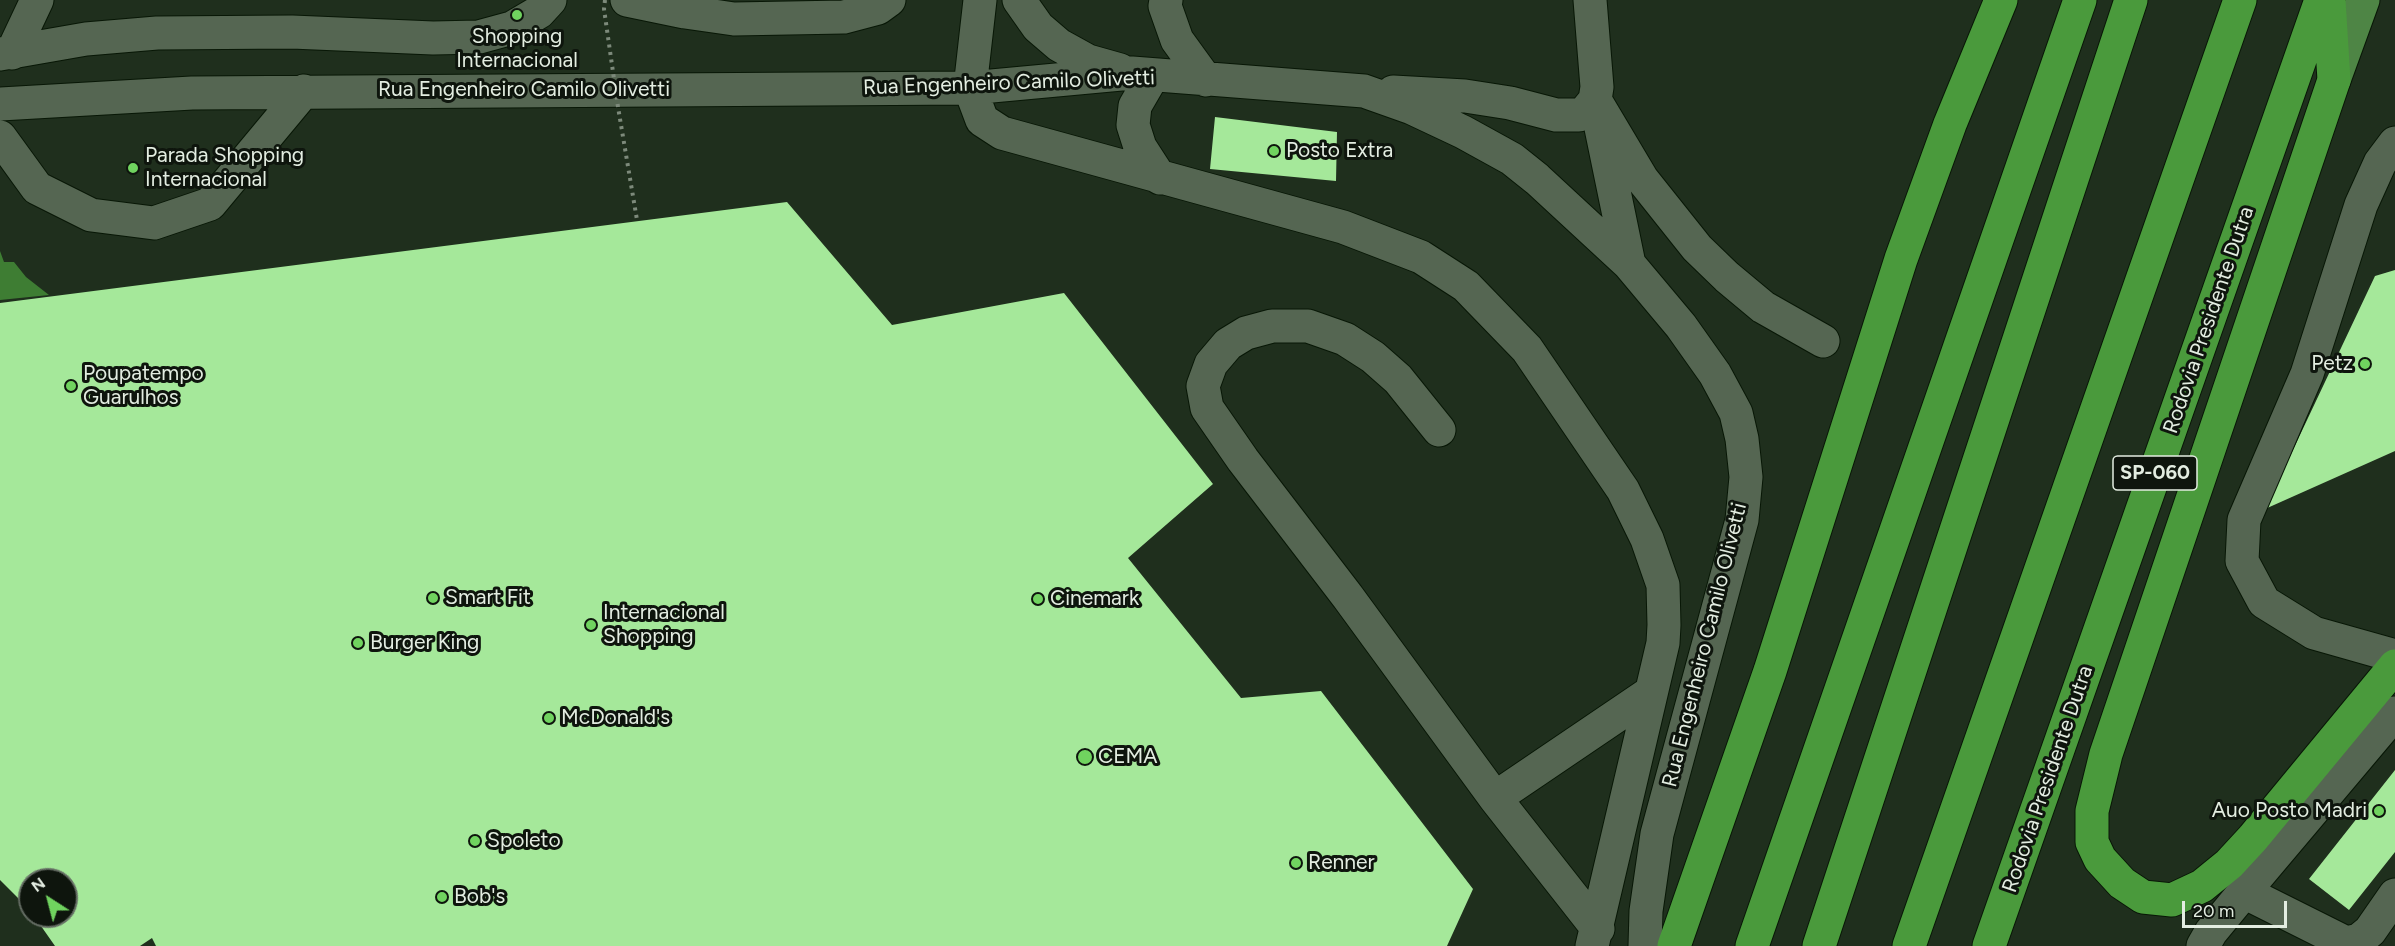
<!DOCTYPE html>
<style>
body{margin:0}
#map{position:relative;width:2395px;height:946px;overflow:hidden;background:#1f2f1d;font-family:Figtree,sans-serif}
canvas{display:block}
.north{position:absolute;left:18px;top:868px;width:60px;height:60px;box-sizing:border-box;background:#0e150d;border:2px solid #636b62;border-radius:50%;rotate:324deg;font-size:16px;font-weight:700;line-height:24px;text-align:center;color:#e3ede1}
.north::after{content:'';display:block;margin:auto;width:21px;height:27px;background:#70d35f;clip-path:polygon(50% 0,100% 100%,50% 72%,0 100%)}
.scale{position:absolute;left:2182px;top:901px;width:105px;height:27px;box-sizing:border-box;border:3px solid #e3ede1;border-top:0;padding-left:8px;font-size:18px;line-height:21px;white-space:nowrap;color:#e3ede1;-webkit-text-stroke:4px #0e150d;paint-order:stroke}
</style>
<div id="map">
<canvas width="2395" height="946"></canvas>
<div class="north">N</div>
<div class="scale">20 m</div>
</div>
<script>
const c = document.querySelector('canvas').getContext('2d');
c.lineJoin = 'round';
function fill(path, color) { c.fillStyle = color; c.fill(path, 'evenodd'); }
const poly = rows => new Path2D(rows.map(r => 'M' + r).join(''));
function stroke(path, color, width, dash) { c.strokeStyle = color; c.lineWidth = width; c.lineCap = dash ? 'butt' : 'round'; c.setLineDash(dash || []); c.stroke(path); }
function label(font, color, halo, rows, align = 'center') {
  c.font = font + ' Figtree,sans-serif'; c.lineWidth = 6; c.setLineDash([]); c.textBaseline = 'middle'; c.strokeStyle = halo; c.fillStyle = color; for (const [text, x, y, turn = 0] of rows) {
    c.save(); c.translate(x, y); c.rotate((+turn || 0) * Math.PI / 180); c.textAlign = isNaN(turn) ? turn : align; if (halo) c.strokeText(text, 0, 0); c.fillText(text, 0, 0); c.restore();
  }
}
const water = poly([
 [0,251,4,262,14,262,26,277,49,295,0,300]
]);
const building = poly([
 [1215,117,1337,132,1336,181,1210,169],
 [787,202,892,325,1064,293,1213,484,1128,558,1241,698,1321,691,1473,889,1447,946,156,946,152,938,140,946,55,946,34,916,66,916,66,880,30,880,30,910,0,880,0,303],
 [2395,270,2395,451,2265,509,2375,276],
 [2395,770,2395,852,2349,910,2309,879]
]);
const minor = poly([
 [627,0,685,12,734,19,844,17,878,8,889,0],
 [980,0,970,88,982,120,1002,133,1343,227,1421,257,1466,286,1527,349,1623,490,1647,539,1663,585,1664,625,1663,643,1592,946],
 [1019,0,1038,27,1059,45,1088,61,1120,70],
 [1166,0,1165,6,1177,40,1206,80],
 [12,53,37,0],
 [0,54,86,39,157,33,292,32,433,38,479,37,512,28,539,12,550,0],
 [1153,75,1135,106,1133,125,1140,147,1160,178],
 [1393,92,1465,96,1510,103,1556,115,1579,115,1586,111,1595,100,1597,87,1590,0],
 [1595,100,1642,179,1697,248,1727,277,1763,307,1823,341],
 [0,104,192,93,970,88,1132,73,1364,91,1412,108,1463,132,1512,159,1537,179,1629,264,1681,326,1715,374,1736,413,1742,439,1746,477,1742,520,1657,834,1646,911,1645,946],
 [1601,128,1629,264],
 [0,137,37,188,91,215,154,223,210,204,304,91],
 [2395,143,2380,163,2361,205,2307,374,2244,520,2242,561,2264,602,2314,633,2395,656],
 [1439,430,1398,379,1373,357,1345,339,1308,326,1272,326,1246,333,1228,344,1211,364,1203,386,1207,408,1243,460,1348,597,1495,798,1598,929],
 [1495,798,1650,693],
 [2244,892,2346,943,2359,940,2370,931,2395,895],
 [2203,946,2211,932,2244,892,2395,713]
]);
const major = poly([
 [2334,80,2363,0]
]);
const highway = poly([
 [2329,0,2334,80,2106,754,2092,811,2092,842,2100,859,2122,883,2143,897,2172,900,2202,886,2229,864,2253,838,2395,666],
 [1674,946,1770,671,1901,259,1950,124,2001,0],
 [1752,946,2080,0],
 [1819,946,2131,0],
 [1909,946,2240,0],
 [1989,946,2321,0]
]);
const pathBridge = poly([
 [605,0,604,9,618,107,637,220]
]);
const markers = [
 [517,15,6,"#70d35f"],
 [1274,151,6,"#70d35f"],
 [133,168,6,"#70d35f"],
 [2365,364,6,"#70d35f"],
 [71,386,6,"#70d35f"],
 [433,598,6,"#70d35f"],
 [1038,599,6,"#70d35f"],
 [591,625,6,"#70d35f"],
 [358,643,6,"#70d35f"],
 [549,718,6,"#70d35f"],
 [1085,757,8,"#70d35f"],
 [2379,811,6,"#70d35f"],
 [475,841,6,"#70d35f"],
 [1296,863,6,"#70d35f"],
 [442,897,6,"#70d35f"]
];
const shields = [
 [2155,473,84]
];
const shieldNames = [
 ["SP-060",2155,473]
];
const poiNames = [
 ["Shopping",517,37,"center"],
 ["Internacional",517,61,"center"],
 ["Posto Extra",1286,151],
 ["Parada Shopping",145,156],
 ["Internacional",145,180],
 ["Petz",2353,364,"right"],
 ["Poupatempo",83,374],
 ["Guarulhos",83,398],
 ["Smart Fit",445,598],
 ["Cinemark",1050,599],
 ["Internacional",603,613],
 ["Shopping",603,637],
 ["Burger King",370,643],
 ["McDonald's",561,718],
 ["CEMA",1098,757],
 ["Auo Posto Madri",2367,811,"right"],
 ["Spoleto",487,841],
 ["Renner",1308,863],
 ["Bob's",454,897]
];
const streetNames = [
 ["Rua Engenheiro Camilo Olivetti",1009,83,-2],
 ["Rua Engenheiro Camilo Olivetti",524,90],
 ["Rodovia Presidente Dutra",2209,320,-71],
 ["Rua Engenheiro Camilo Olivetti",1705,645,-76],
 ["Rodovia Presidente Dutra",2048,779,-71]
];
fill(water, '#3e7d33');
fill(building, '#a5e89a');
stroke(minor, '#081706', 35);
stroke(major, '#081706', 35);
stroke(highway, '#081706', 35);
stroke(minor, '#556652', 33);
stroke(major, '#4e8545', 33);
stroke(highway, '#4a9a3c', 33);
stroke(pathBridge, '#7d8a7b', 4, [3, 4.5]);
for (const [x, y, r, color] of markers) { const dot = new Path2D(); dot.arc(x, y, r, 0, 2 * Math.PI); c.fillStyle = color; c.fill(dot); stroke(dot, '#0e150d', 2); }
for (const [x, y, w] of shields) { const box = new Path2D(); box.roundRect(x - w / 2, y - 17, w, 34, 4.5); c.fillStyle = '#0e150d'; c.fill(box); stroke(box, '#e3ede1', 1.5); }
label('bold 20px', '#e3ede1', null, shieldNames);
label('21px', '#e3ede1', '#0e150d', poiNames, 'left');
label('21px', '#e3ede1', '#0e150d', streetNames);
</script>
